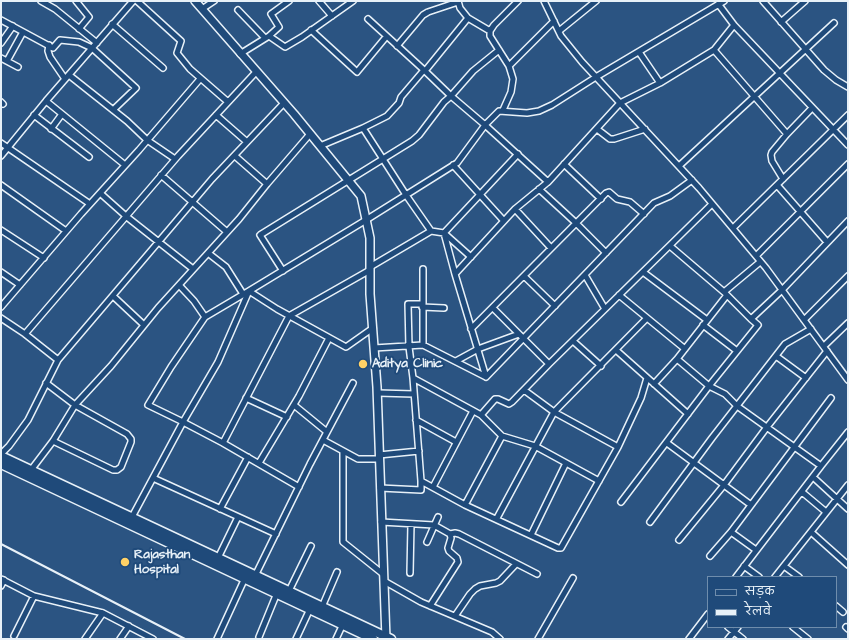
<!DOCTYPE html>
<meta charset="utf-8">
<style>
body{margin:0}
#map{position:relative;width:849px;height:640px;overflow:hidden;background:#2b5482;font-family:"Architects Daughter","Playpen Sans Deva",sans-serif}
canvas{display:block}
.frame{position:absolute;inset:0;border:2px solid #e8f1f8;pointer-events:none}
.legend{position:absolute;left:707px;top:576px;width:130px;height:52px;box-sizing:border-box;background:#1f4a7a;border:1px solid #6f8dac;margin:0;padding:5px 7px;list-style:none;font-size:12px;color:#e8f1f8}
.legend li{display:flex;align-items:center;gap:8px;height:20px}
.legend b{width:20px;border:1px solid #6f8dac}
</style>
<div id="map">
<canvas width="849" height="640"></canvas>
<div class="frame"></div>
<ul class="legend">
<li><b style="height:5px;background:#1f4a7a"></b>सड़क</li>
<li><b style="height:5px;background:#e8f1f8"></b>रेलवे</li>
</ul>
</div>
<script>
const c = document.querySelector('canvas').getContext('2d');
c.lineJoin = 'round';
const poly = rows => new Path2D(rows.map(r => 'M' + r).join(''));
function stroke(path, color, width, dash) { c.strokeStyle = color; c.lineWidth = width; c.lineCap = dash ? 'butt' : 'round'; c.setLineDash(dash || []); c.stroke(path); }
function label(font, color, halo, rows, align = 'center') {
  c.font = font + ' "Architects Daughter",sans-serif'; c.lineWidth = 4; c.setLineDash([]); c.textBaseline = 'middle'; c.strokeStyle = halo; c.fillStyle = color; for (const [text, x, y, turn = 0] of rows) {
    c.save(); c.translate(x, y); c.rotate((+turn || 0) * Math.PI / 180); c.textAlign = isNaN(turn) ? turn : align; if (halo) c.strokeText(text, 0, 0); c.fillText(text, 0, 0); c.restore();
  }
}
const street = poly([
 [41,1,55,9,97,43],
 [76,1,89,17,79,29],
 [137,1,181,41,177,53,190,69,228,102],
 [319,1,332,16],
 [458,1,460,8,468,18,490,31],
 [544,1,561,36,582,62,699,188,766,268,848,380],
 [763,1,824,70,836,80,848,87],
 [202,9,214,1],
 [238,10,265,38],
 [368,19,424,70,451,96,485,125,548,182,620,103,660,83,714,50,734,25,719,5,719,2],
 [1,20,53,48,60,40,79,42,92,48,136,88,113,110],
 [781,22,805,1],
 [112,24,163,68],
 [734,25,848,145],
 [311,30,357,72,386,37],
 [559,31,596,1],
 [269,36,279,27,271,14,289,1],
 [1,43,13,26],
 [49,45,48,51,50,57,65,79],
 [397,46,423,15,428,12,458,2],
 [714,50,787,134],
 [639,52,660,83],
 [240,54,269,36,285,47,302,37,353,1],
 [1,58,18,67],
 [7,61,23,32],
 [509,66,554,21],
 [424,70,401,97,399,103,387,116,363,128,406,195,431,231],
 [425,71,468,18],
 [69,75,127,121,147,140,175,159],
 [46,101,125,165],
 [1,102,3,104],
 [503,110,511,92,513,79,509,66,490,36,490,31,494,25,518,1],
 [34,115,89,157],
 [216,115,247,142],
 [51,129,62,114],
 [597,129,610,139,614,139,645,129],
 [1,143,90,204],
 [320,146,363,128],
 [1,156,46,101,133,1],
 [235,156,267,184],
 [564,164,601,199],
 [453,165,504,221],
 [679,166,834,23],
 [161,175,227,232],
 [783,179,772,161,771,155,772,152,787,134,812,108],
 [1,185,66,231],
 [777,185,827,242],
 [539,189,576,223,606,253],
 [100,193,127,217,193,269],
 [515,209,551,248],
 [733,228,848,115],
 [1,230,44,258],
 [670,246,724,292],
 [208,253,226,267,243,294],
 [756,256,848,164],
 [370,267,431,231,444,233,471,257],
 [423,269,423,345],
 [283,271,260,235,412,141,419,135,444,102,451,96,473,71,499,50],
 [1,272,20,285],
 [643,272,707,320],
 [455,274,444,233,518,154],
 [585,275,605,309],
 [524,276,555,306],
 [179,285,194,301,205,317],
 [619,295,685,349],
 [727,295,751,319],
 [113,296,144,325],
 [1,307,81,214,139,150,200,79],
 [422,307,444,308],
 [493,308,549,364],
 [1,318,25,334],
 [804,320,848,276],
 [703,325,737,351],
 [471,329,606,193,609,192,617,199,630,202,644,214],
 [573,341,601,366],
 [824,346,848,323],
 [374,348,423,345,486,377,455,274,515,209,548,182],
 [616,350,688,414],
 [776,356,806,378],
 [677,359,727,295,724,292,760,262],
 [58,360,212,179,284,103],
 [456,361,478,349,519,334],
 [486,377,654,203,670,196,692,180],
 [413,378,409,347,408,304,422,304],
 [46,383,75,405,127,434,131,439,131,442,121,467,117,470,113,470,53,441],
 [654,384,677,359,709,386,725,394,737,406,821,466,736,577],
 [524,390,554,412,647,318],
 [378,393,414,394],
 [246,398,287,417],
 [294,405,327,432],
 [481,415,495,399,498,399,509,404,512,402,549,364,712,204],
 [416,420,456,442],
 [323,440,358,459,380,459],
 [223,443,289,316,370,270],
 [667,443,724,485,679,540],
 [343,451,343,542,383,574],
 [1,454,9,446,28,420,58,360,25,334,178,156,256,72],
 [379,455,419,451],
 [259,463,299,396,329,338],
 [821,466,848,432],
 [31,470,53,441,75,405,111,366,158,308,239,219,267,184,310,134],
 [813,477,848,509],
 [153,478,276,534],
 [421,481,413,378,481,415,502,436,535,446,599,481],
 [299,487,223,443,183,422,218,362,249,291,366,220,457,163,485,125,499,111,527,113,539,111,552,105,596,77,724,1],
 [433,487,473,411],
 [380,488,421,490,421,481,465,505,558,548,561,548,618,447,641,398,647,378],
 [802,492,826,512],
 [621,502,709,386,758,325,751,319,782,290,848,221],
 [465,505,502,436],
 [751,505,724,485,767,427,827,351],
 [220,509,248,457],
 [132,517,183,422,148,405,171,367,205,317,249,291,277,309,346,347,373,328],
 [497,518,554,412,618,447],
 [381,522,434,525,450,534,451,538,448,548,449,551,457,558,458,562,430,606],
 [650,522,712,438,785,344,811,329],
 [731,532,756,550],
 [811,532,848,565],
 [450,534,455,533,459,534,537,574],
 [531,535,566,463],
 [427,542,438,517],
 [710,556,731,532,831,398],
 [218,558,238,517],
 [744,566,759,577],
 [784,566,799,577],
 [410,573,411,524],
 [255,576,310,464,353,383],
 [775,577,848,485],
 [1,579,34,596,103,613,153,639],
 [384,581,421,602,492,632,500,639],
 [1,586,4,580],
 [289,591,311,546],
 [836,606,843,612],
 [322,607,337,572],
 [455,616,470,594,475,589,480,586,496,583,500,581,516,564],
 [728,627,743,639],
 [793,627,808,639],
 [846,627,848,629],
 [14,636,34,596],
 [259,637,277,593],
 [85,639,103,613],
 [120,639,129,626],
 [217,639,245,578],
 [296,639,310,609],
 [336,639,343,624],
 [538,639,573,578],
 [689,639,708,614],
 [728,639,738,627]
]);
const secondary = poly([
 [195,1,294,114,361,196,370,238,370,294,377,387,386,639]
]);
const primary = poly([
 [1,456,391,639],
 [1,464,373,639]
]);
const rail = poly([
 [1,544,185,639]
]);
const markers = [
 [363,364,5,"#ffd166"],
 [125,562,5,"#ffd166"]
];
const poiNames = [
 ["Aditya Clinic",372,364],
 ["Rajasthan",134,555],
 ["Hospital",134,570]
];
stroke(street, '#e8f1f8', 8);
stroke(secondary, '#e8f1f8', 10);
stroke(primary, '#e8f1f8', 11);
stroke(street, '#1f4a7a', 5);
stroke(secondary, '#1f4a7a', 7);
stroke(primary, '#1f4a7a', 8);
stroke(rail, '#e8f1f8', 2);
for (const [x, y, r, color] of markers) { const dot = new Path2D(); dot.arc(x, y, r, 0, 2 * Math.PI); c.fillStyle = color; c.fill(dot); stroke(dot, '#1f4a7a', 1.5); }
label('bold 13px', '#e8f1f8', '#1f4a7a', poiNames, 'left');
</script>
